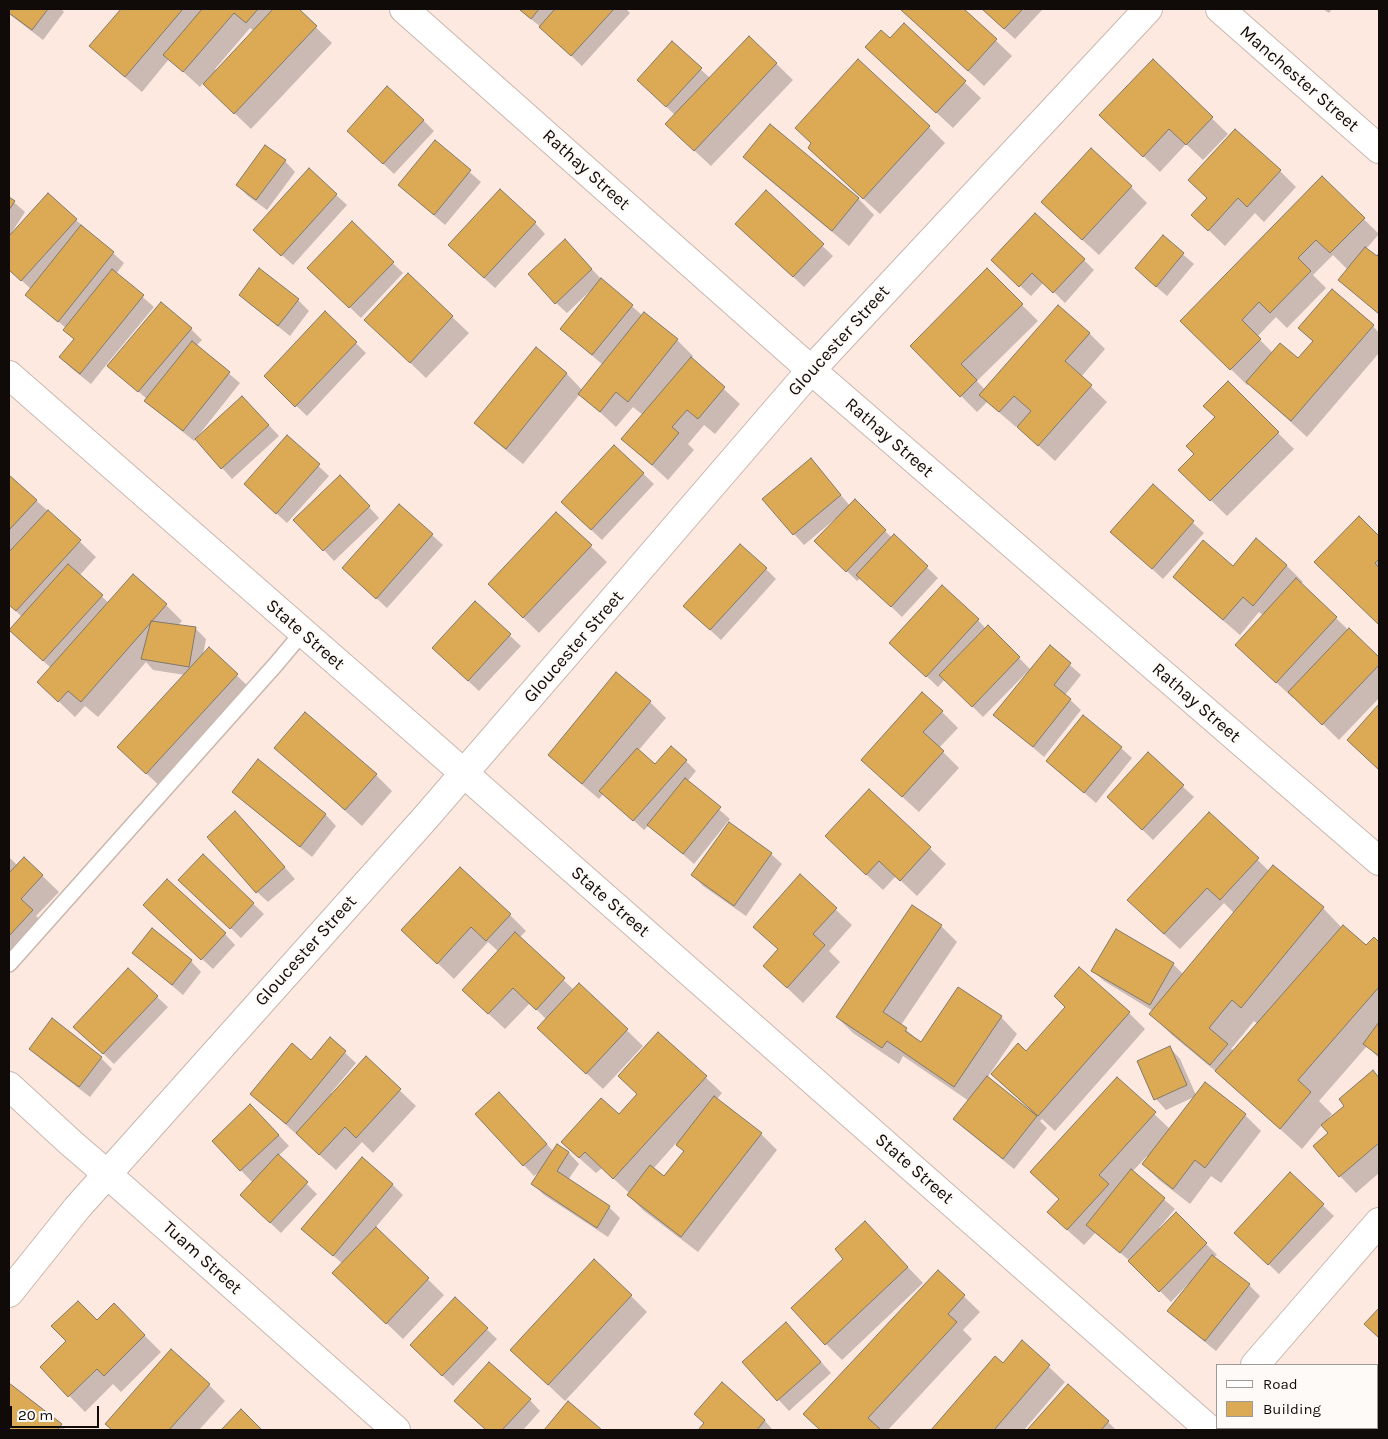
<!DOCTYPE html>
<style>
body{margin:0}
#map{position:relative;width:1388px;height:1439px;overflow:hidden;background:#fde9e0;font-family:Karla,sans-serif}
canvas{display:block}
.frame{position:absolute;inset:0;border:10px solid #100a08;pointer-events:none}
.legend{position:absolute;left:1216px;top:1364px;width:162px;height:65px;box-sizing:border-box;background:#fefaf8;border:1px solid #9f9a98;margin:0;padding:6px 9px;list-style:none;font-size:15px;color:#100a08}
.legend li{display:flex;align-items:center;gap:10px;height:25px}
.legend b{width:25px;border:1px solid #9f9a98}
.scale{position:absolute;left:10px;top:1406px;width:89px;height:22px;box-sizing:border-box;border:2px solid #100a08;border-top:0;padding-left:6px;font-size:15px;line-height:18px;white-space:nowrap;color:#100a08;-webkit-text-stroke:4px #fefaf8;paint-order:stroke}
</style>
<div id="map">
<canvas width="1388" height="1439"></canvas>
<div class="frame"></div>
<ul class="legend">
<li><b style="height:6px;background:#fff"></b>Road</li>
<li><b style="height:14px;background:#dcaa54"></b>Building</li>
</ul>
<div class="scale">20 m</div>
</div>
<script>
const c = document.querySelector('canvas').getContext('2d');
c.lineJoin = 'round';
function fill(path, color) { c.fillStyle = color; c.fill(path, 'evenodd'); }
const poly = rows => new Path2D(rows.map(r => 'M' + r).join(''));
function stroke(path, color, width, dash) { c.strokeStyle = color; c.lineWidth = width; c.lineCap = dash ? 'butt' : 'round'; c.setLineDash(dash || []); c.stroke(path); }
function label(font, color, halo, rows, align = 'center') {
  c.font = font + ' Karla,sans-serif'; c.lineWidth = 4; c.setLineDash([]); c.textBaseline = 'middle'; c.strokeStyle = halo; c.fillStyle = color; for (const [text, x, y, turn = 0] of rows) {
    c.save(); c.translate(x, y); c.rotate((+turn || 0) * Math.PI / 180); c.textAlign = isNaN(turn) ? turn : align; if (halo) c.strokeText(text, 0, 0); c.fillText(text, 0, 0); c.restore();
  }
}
const shadow = poly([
 [9,9,61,9,64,12,43,40,9,14],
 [122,9,297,9,332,43,251,129,203,83,200,87,169,59,142,92,107,62,91,46],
 [250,28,254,31,217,71,215,69],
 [518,9,626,9,630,13,582,66,541,27],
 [901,9,963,9,1012,56,984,86],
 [982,9,1043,9,1015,39],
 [1323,9,1332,9,1329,13],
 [904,25,981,98,953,128,883,63,890,40],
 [749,37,793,80,711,166,683,140,675,115,649,91,672,43,710,78],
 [1153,61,1228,134,1203,160,1186,144,1160,172,1117,131],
 [423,120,434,131,394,174,359,141],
 [929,127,945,143,880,214,825,164],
 [435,142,481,182,445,225,399,185],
 [745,157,858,198,874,215,849,246,761,173],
 [285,161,295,172,267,210,248,196,237,185],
 [309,170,347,205,293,265,265,240],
 [1280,171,1296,187,1264,222,1255,213,1225,246,1193,215],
 [1322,178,1379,234,1366,249,1377,258,1379,255,1379,314,1351,290,1348,270,1333,255,1313,275,1326,288,1287,328,1276,317,1257,337,1273,353,1298,360,1313,342,1300,328,1373,326,1379,333,1379,353,1307,437,1249,384,1247,385,1182,321],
 [1131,187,1147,203,1099,255,1058,218],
 [766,192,833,256,804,287,747,234],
 [9,198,25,212,12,232,13,233,76,220,124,263,116,274,154,307,107,364,109,365,191,329,202,340,196,346,240,383,198,436,199,437,253,408,279,436,232,479,196,439,194,441,157,411,146,401,147,399,107,364,91,384,71,368,60,357,75,340,64,330,66,328,26,295,31,289,9,269],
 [352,223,403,273,361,318,309,268],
 [535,223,545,234,495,288,460,256],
 [1163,237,1194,264,1167,296,1147,279],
 [575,251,602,280,643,316,677,340,693,356,691,359,740,404,715,434,704,425,688,444,694,450,668,480,623,439,643,415,633,407,616,427,580,394,523,464,492,439,475,423,536,349,567,374,583,391,603,365,561,329,591,293,590,291,567,313,556,303],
 [1084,260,1094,270,1065,303,1044,282,1031,296,1004,271],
 [987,270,1038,321,977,381,985,390,1089,333,1105,349,1081,377,1107,402,1055,461,1017,426,1016,427,987,402,977,412,911,346],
 [408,275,469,333,426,378,382,336],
 [240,295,298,300,309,311,290,336,251,305],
 [325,313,366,353,307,416,265,376],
 [1228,383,1294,449,1227,516,1180,470,1196,454,1216,417],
 [288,437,329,476,287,523,256,495],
 [615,447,654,484,602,540,573,513],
 [821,471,850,506,855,501,892,538,894,536,938,578,902,617,861,578,857,581,816,541,836,520,835,519,804,545,794,534],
 [9,477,48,511,96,557,79,576,109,603,166,605,182,621,177,626,195,628,206,639,203,655,209,649,253,691,163,789,135,763,185,675,153,670,146,662,98,717,85,706,75,717,55,698,51,668,10,630,22,617,9,604],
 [1153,486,1204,533,1163,579,1123,542],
 [351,487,379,518,334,561,324,550],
 [556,513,607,562,539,633,505,600],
 [1359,518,1379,538,1379,624,1332,578],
 [432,535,443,545,387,608,355,579],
 [1256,540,1287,566,1303,582,1300,584,1379,659,1379,698,1339,740,1294,696,1293,698,1253,661,1264,616,1259,612,1240,635,1191,593,1175,577,1233,567],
 [766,569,776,579,721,640,695,616],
 [475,603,521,646,479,691,444,659],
 [978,620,986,629,988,627,1030,669,983,717,945,679,938,687,902,653],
 [1050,647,1081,675,1065,695,1081,710,1044,757,995,715],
 [650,702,666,718,638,751,655,766,686,761,696,771,687,782,730,819,694,864,649,825,644,830,604,793,599,799,566,771,550,755],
 [1379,706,1379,770,1348,740],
 [942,712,958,728,939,748,959,768,919,812,879,776],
 [275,748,376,775,392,791,362,826],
 [1121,748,1132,758,1096,803,1047,761],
 [1148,754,1194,797,1153,840,1119,807],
 [258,761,326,815,336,826,312,857,244,802,234,792],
 [869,790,946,864,917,896,896,876,883,890,842,852],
 [1209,813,1269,871,1323,908,1342,928,1367,947,1374,939,1379,943,1379,1058,1367,1046,1319,1101,1332,1114,1327,1120,1328,1121,1346,1106,1373,1072,1379,1079,1379,1173,1356,1193,1340,1176,1329,1134,1322,1125,1302,1149,1226,1080,1172,1035,1151,1014,1153,1011,1104,981,1093,971,1116,931,1173,964,1183,974,1234,913,1224,903,1180,949,1144,916],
 [1254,1021,1258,1024,1234,1051,1231,1049],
 [246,823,295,879,268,902,257,892],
 [771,854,782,864,746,916,703,886,693,875],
 [203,856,264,914,241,938,191,890],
 [9,857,17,865,24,858,59,892,36,916,48,927,9,969],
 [800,876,852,925,829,951,840,962,803,1003,781,982,779,950,771,943],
 [510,915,526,931,519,938,574,990,579,984,643,1046,603,1089,555,1044,547,1020,530,1003,505,1029,480,1006,499,952,488,942,454,979,403,930],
 [155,916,225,934,235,945,213,969],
 [941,926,957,942,901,1025,920,1042,1001,1017,1017,1034,987,1078,1031,1113,1032,1111,992,1074,1026,1052,1129,1013,1145,1029,1055,1131,1042,1119,1040,1121,1047,1128,1014,1169,965,1129,954,1119,969,1101,903,1056,899,1064,853,1033,837,1017],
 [134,953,191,961,201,972,183,995],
 [157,997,168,1007,114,1064,75,1026],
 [52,1020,101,1058,112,1069,90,1097,41,1059,30,1049],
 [659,1033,722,1093,717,1099,761,1134,777,1150,698,1252,644,1211,628,1195,629,1193,602,1168,596,1173,579,1158,638,1094],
 [676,1143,684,1152,664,1178,653,1169],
 [330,1039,356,1063,331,1093,332,1094,366,1058,416,1106,373,1153,362,1142,336,1170,252,1094,311,1062],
 [1170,1048,1180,1059,1196,1095,1245,1115,1261,1131,1221,1183,1211,1176,1190,1204,1159,1180,1143,1164,1148,1157,1147,1156,1132,1172,1175,1209,1159,1228,1161,1229,1176,1214,1217,1255,1214,1257,1249,1285,1260,1296,1216,1351,1180,1322,1169,1311,1190,1285,1188,1284,1171,1302,1131,1262,1096,1232,1084,1245,1065,1228,1060,1200,1117,1079,1170,1129,1194,1097,1166,1110,1156,1099],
 [510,1104,554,1152,558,1146,569,1153,579,1164,568,1180,609,1207,620,1218,608,1237,544,1195,533,1184,542,1169,534,1176,477,1115],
 [261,1116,289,1146,278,1156,317,1194,281,1233,252,1206,253,1183,213,1141],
 [1290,1174,1334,1216,1279,1274,1246,1243],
 [392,1184,403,1195,375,1228,444,1295,403,1339,350,1289,343,1264,314,1239],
 [865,1222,923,1283,842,1360,826,1344,845,1259],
 [938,1271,980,1312,963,1330,972,1339,888,1430,821,1430,805,1414],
 [631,1296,647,1312,565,1401,528,1366],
 [455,1299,497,1339,453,1386,411,1345],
 [130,1321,161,1352,121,1392,113,1384,85,1412,41,1367,97,1322],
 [797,1335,831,1373,789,1411,744,1362],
 [1022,1342,1065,1382,1024,1430,933,1430,995,1358,1003,1365],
 [722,1383,765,1421,773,1430,700,1430,706,1424],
 [9,1384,61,1425,66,1430,9,1430],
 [209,1385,225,1401,199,1430,113,1430,107,1424],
 [1068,1386,1108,1422,1116,1430,1029,1430],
 [530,1400,540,1411,523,1430,486,1430,466,1411],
 [569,1403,600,1430,546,1430],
 [1377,1405,1379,1407,1379,1430,1340,1430,1342,1428,1377,1428]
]);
const building = poly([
 [9,9,48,9,32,30,9,13,9,9],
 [121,9,183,9,125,77,89,46,121,9],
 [202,9,258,9,246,23,234,13,183,72,163,55,202,9],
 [273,9,299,9,317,26,234,114,203,84,273,9],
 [519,9,539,9,531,19,519,9],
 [555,9,614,9,571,56,539,27,555,9],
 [900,9,964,9,997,39,968,71,900,9],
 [982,9,1023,9,1004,29,982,9],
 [904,23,966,81,936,113,865,47,881,30,890,38,904,23],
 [749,36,777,63,694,151,665,124,749,36],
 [672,41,702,68,666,107,637,80,672,41],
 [858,59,930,126,863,199,808,148,811,143,795,128,858,59],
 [1153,59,1213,117,1186,145,1169,129,1143,157,1099,115,1153,59],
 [387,86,424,120,383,164,347,131,387,86],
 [770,124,859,198,832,231,743,157,770,124],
 [1235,129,1281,170,1247,207,1238,198,1208,231,1191,215,1207,198,1188,180,1235,129],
 [435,140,471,170,434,215,398,185,435,140],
 [265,145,286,160,256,200,236,185,265,145],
 [1091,148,1132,186,1082,240,1041,202,1091,148],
 [309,168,337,194,281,256,253,230,309,168],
 [1322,176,1365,218,1330,253,1316,240,1298,258,1311,271,1270,313,1259,302,1242,320,1261,339,1230,370,1180,321,1322,176],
 [500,189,536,222,484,278,448,245,500,189],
 [766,190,824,244,793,277,735,224,766,190],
 [48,193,77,219,21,281,9,270,9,236,48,193],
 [9,197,15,201,9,210,9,197],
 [1035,213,1085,259,1053,293,1032,273,1019,287,991,260,1035,213],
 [352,221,394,262,349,308,307,268,352,221],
 [81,225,114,252,58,322,25,295,81,225],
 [1163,235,1184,253,1156,287,1135,268,1163,235],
 [565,239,592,269,555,304,528,274,565,239],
 [1365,247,1377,256,1379,253,1379,314,1338,280,1365,247],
 [259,268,299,299,278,326,239,295,259,268],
 [987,268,1023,304,961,364,977,380,960,397,910,346,987,268],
 [112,269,144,295,80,374,59,357,74,339,63,330,112,269],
 [408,273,453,316,410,363,364,320,408,273],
 [601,278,633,305,592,355,560,329,601,278],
 [1332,289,1374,325,1291,421,1246,382,1280,343,1298,358,1313,341,1298,328,1332,289],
 [161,302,192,328,138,392,107,366,161,302],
 [1058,305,1090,333,1065,361,1092,385,1038,446,1017,427,1031,411,1014,396,999,412,979,395,1058,305],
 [325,311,357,342,295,407,264,376,325,311],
 [644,312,678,339,628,402,616,392,600,412,578,394,644,312],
 [192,341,230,372,183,431,144,401,192,341],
 [536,347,567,373,506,449,474,423,536,347],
 [691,357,725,387,698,419,687,410,672,427,679,433,652,465,621,439,691,357],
 [1228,381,1279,432,1210,501,1178,470,1194,454,1186,446,1215,417,1203,406,1228,381],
 [242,396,269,425,221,469,195,439,242,396],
 [287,435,320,464,276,514,244,484,287,435],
 [614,445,644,473,591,530,561,502,614,445],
 [811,458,841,495,793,535,762,499,811,458],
 [9,475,37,500,9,530,9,475],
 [340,475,370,506,323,551,293,520,340,475],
 [1153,484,1194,521,1152,569,1110,532,1153,484],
 [855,499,886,530,846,572,814,541,855,499],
 [399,504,433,534,376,599,342,568,399,504],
 [48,510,81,540,16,611,9,605,9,552,48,510],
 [556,512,592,545,523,618,488,584,556,512],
 [1359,516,1379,536,1379,559,1375,563,1379,568,1379,625,1314,562,1359,516],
 [894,534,928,566,891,607,856,575,894,534],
 [1256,538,1287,565,1253,606,1243,597,1223,620,1173,577,1203,540,1233,566,1256,538],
 [740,544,767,568,710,630,683,606,740,544],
 [68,564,103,595,43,661,9,630,68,564],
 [133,574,167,604,81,702,68,691,58,702,37,682,133,574],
 [1296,578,1337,617,1276,683,1235,645,1296,578],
 [942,585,979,619,926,677,889,643,942,585],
 [475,601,511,634,468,681,432,648,475,601],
 [151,621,196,627,189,667,141,659,151,621],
 [988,625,1020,657,972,707,939,675,988,625],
 [1349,628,1379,657,1379,665,1322,725,1288,692,1349,628],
 [1050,645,1071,663,1054,685,1071,699,1033,747,993,715,1050,645],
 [209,647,238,674,146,774,117,747,209,647],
 [616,672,651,701,582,784,548,755,616,672],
 [922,692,943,711,923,732,944,751,902,797,861,760,922,692],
 [1379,704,1379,770,1347,740,1379,704],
 [305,712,377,774,345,810,274,748,305,712],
 [1083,715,1122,747,1084,793,1046,761,1083,715],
 [671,746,687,760,633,821,599,791,637,748,655,764,671,746],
 [1148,752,1184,785,1142,830,1107,797,1148,752],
 [258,759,326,814,300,847,232,792,258,759],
 [685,778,721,807,683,854,647,825,685,778],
 [869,789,931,847,900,881,879,861,866,875,825,836,869,789],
 [235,811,285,867,256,893,207,837,235,811],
 [1209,812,1259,858,1220,900,1207,888,1164,934,1127,900,1209,812],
 [729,822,772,853,734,906,691,875,729,822],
 [203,854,254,903,230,929,178,880,203,854],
 [24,857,43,875,21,899,33,910,9,936,9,873,24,857],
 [1273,865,1324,907,1241,1008,1232,1000,1209,1028,1228,1044,1210,1065,1149,1014,1273,865],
 [460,867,511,914,486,941,471,927,437,964,401,930,460,867],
 [800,874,837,908,813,934,825,945,787,988,763,966,778,949,753,927,800,874],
 [167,879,226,933,201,960,143,905,167,879],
 [912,905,942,925,883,1012,907,1028,905,1031,921,1042,958,987,1002,1016,954,1087,887,1041,882,1048,836,1017,912,905],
 [1343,925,1366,945,1374,937,1379,942,1379,987,1298,1080,1311,1092,1280,1129,1215,1071,1343,925],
 [152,928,192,960,172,985,132,953,152,928],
 [1116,929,1174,963,1150,1005,1091,971,1116,929],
 [515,932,565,978,536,1010,513,988,488,1014,462,990,515,932],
 [1079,967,1130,1012,1038,1116,991,1074,1018,1043,1026,1051,1065,1007,1054,996,1079,967],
 [128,968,158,996,103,1054,73,1027,128,968],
 [579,983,628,1029,586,1074,537,1028,579,983],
 [52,1018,102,1057,79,1087,29,1049,52,1018],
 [1379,1022,1379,1056,1363,1044,1379,1022],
 [658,1032,707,1076,613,1179,585,1152,579,1158,561,1142,601,1098,619,1114,637,1094,618,1076,658,1032],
 [330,1037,346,1051,286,1124,250,1094,292,1043,311,1060,330,1037],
 [1170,1046,1187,1085,1154,1100,1137,1061,1170,1046],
 [366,1056,401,1089,356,1138,345,1127,319,1155,296,1133,366,1056],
 [1373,1070,1379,1078,1379,1143,1339,1177,1313,1146,1328,1133,1321,1125,1344,1106,1339,1099,1373,1070],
 [987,1076,1037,1116,1003,1159,953,1119,987,1076],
 [1117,1077,1156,1112,1099,1175,1109,1184,1067,1230,1047,1212,1059,1199,1030,1172,1117,1077],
 [1205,1082,1246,1114,1205,1168,1195,1160,1173,1189,1142,1164,1205,1082],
 [499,1092,547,1144,523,1166,475,1114,499,1092],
 [714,1096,762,1133,681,1237,627,1195,650,1165,664,1176,684,1151,676,1145,714,1096],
 [250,1104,279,1135,240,1171,212,1141,250,1104],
 [557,1144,569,1152,557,1171,610,1206,597,1228,531,1184,557,1144],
 [278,1154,308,1182,270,1223,240,1195,278,1154],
 [362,1157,393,1184,333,1256,301,1229,362,1157],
 [1131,1169,1165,1198,1120,1253,1086,1225,1131,1169],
 [1290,1172,1324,1204,1268,1265,1234,1233,1290,1172],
 [1176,1212,1207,1243,1159,1292,1128,1261,1176,1212],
 [865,1221,908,1267,825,1345,791,1308,843,1259,835,1249,865,1221],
 [376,1227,429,1278,386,1324,332,1273,376,1227],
 [1212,1255,1250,1284,1205,1341,1167,1311,1212,1255],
 [594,1259,632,1295,548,1385,510,1350,594,1259],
 [938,1270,965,1295,948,1314,957,1322,868,1418,881,1430,820,1430,803,1414,938,1270],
 [455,1297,488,1328,442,1376,410,1345,455,1297],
 [78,1301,97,1320,114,1303,145,1335,104,1376,97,1369,68,1397,40,1367,66,1341,51,1326,78,1301],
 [1379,1308,1379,1338,1364,1324,1379,1308],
 [786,1322,821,1362,777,1401,742,1362,786,1322],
 [1022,1340,1050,1365,994,1430,931,1430,995,1356,1003,1363,1022,1340],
 [171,1349,210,1384,169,1430,112,1430,105,1424,171,1349],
 [489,1362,531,1399,502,1430,486,1430,454,1401,489,1362],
 [722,1382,765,1420,757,1430,698,1430,704,1423,694,1414,722,1382],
 [9,1383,62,1424,57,1430,9,1430,9,1383],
 [1068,1384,1109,1421,1101,1430,1027,1430,1068,1384],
 [568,1401,602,1430,544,1430,568,1401],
 [1377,1403,1379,1405,1379,1430,1339,1430,1341,1428,1377,1428,1377,1403],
 [241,1409,262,1430,221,1430,241,1409]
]);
const service = poly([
 [9,964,277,663,302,633]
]);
const minor = poly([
 [404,9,811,370,1379,861],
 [1220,9,1379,149],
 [9,375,425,739,1210,1430],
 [9,1086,71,1143,107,1174,396,1430],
 [9,1293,77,1208,427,816,811,370,1148,9],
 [1255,1365,1379,1222]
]);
const streetNames = [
 ["Manchester Street",1299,79,41],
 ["Rathay Street",586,170,42],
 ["Gloucester Street",839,341,-48],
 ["Rathay Street",889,438,41],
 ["State Street",305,635,41],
 ["Gloucester Street",574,647,-49],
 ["Rathay Street",1196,703,41],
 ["State Street",610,902,41],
 ["Gloucester Street",306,951,-48],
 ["State Street",914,1169,41],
 ["Tuam Street",202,1258,42]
];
fill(shadow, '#0003');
fill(building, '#dcaa54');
stroke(building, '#817869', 1);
stroke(service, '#c9b6ad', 18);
stroke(minor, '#c9b6ad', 30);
stroke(service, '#fff', 15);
stroke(minor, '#fff', 28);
label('18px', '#100a08', '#fefaf8', streetNames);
</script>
